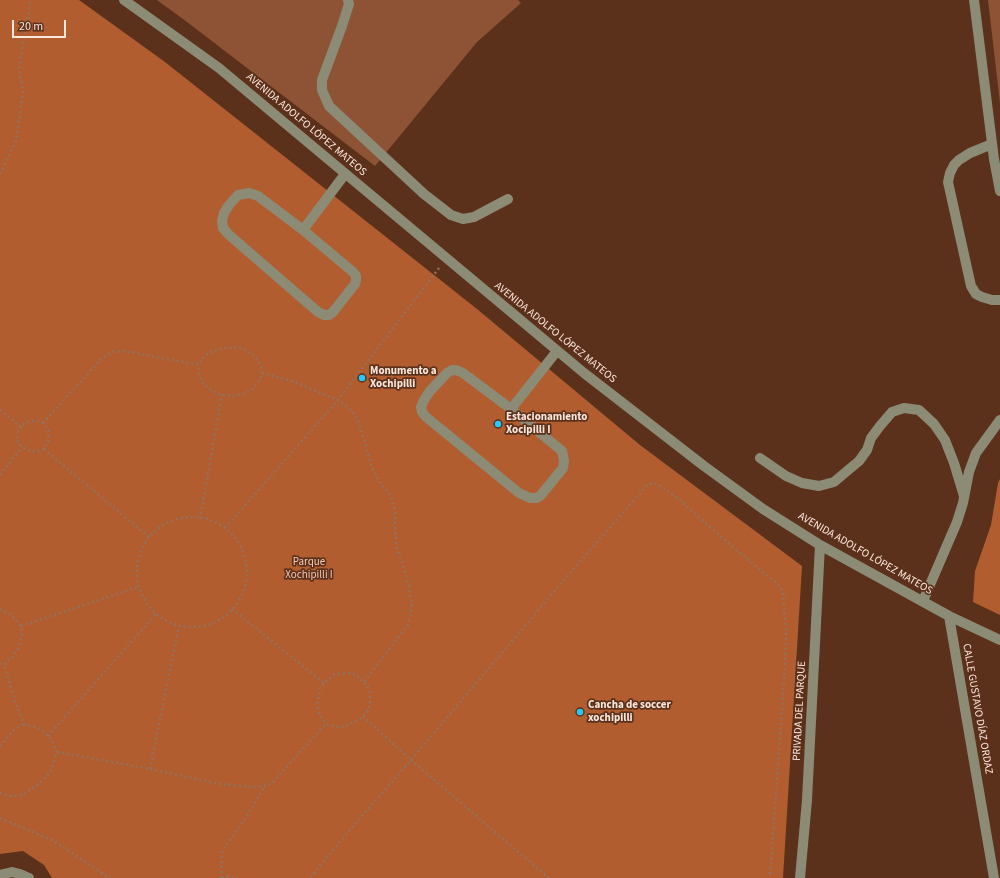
<!DOCTYPE html>
<meta charset="utf-8">
<style>
body{margin:0}
#map{position:relative;width:1000px;height:878px;overflow:hidden;background:#5c311b;font-family:"Source Sans 3",sans-serif}
canvas{display:block}
.scale{position:absolute;left:12px;top:20px;width:54px;height:18px;box-sizing:border-box;border:2px solid #fde7dc;border-top:0;padding-left:5px;font-size:12px;line-height:14px;white-space:nowrap;color:#fde7dc;-webkit-text-stroke:3px #5c311b;paint-order:stroke}
</style>
<div id="map">
<canvas width="1000" height="878"></canvas>
<div class="scale">20 m</div>
</div>
<script>
const c = document.querySelector('canvas').getContext('2d');
c.lineJoin = 'round';
function fill(path, color) { c.fillStyle = color; c.fill(path, 'evenodd'); }
const poly = rows => new Path2D(rows.map(r => 'M' + r).join(''));
function stroke(path, color, width, dash) { c.strokeStyle = color; c.lineWidth = width; c.lineCap = dash ? 'butt' : 'round'; c.setLineDash(dash || []); c.stroke(path); }
function label(font, color, halo, rows, align = 'center') {
  c.font = font + ' "Source Sans 3",sans-serif'; c.lineWidth = 3.5; c.setLineDash([]); c.textBaseline = 'middle'; c.strokeStyle = halo; c.fillStyle = color; for (const [text, x, y, turn = 0] of rows) {
    c.save(); c.translate(x, y); c.rotate((+turn || 0) * Math.PI / 180); c.textAlign = isNaN(turn) ? turn : align; if (halo) c.strokeText(text, 0, 0); c.fillText(text, 0, 0); c.restore();
  }
}
const green = poly([
 [157,0,518,0,521,3,477,42,375,166,187,22],
 [988,0,1000,0,1000,103]
]);
const forest = poly([
 [0,0,79,0,165,62,477,309,640,445,802,566,783,878,52,878,44,865,23,851,0,854],
 [1000,479,1000,615,973,602,975,571,991,525,998,483]
]);
const path = poly([
 [0,174,16,141,23,92,19,66,29,11,30,0],
 [262,373,295,382,338,400,349,408,357,418,361,429,372,468,380,483,388,492,393,501,395,511,395,526,396,545,407,578,412,604,411,613,408,625,364,682],
 [0,410,21,427,25,423,31,421,37,421,43,423,47,428,49,432,48,441,44,449,38,451,32,452,22,447,18,442,16,438,18,432,21,427],
 [43,423,102,358,113,352,125,351,199,365,203,358,207,354,218,349,233,347,242,348,255,356,258,360,261,366,262,373,260,380,253,389,243,394,233,396,222,395,216,393,207,387,201,381,199,373,199,365],
 [44,449,149,537],
 [0,475,22,447],
 '137 572a55 55 0 1 1 110 0a55 55 0 1 1-110 0Z',
 [200,519,222,395],
 [225,528,338,400,439,268],
 [0,609,10,614,16,620,21,626,22,633,18,649,12,658,4,664,0,664],
 [232,609,324,683,334,675,346,673,351,673,356,675,367,685,370,692,370,703,368,711,359,720,346,726,340,727,331,726,327,724,320,716,317,705,320,688,324,683],
 [21,626,138,587],
 [363,716,411,760,549,878],
 [48,736,157,613],
 [0,746,13,731,24,724],
 [57,752,150,769,220,784,252,787,264,786,272,783,322,728,327,724],
 [150,769,179,626],
 [0,793,10,796,23,795,40,783,51,771,57,752,51,739,43,731,36,727,24,724,17,707,4,664],
 [0,818,52,840,110,878],
 [221,878,222,851,247,816,264,787],
 [222,878,226,876,238,878],
 [311,878,321,864,350,830,411,760,563,581,643,490,647,485,652,483,657,484,674,495,727,542,776,583,781,588,783,593,786,630,785,667,770,878]
]);
const minor = poly([
 [124,0,219,68,584,373,704,466,763,509,820,545,949,616,1000,640],
 [348,0,349,4,342,26,322,80,322,90,329,106,424,194,451,215,463,219,474,217,508,199],
 [974,0,994,159,1000,191],
 [992,144,970,153,959,160,954,165,950,173,948,182,971,286,976,294,982,297,992,300,1000,300],
 [303,230,258,196,249,193,238,195,229,205,224,213,222,221,223,228,228,234,318,312,324,315,329,315,333,312,355,284,356,280,356,276,353,272,303,230,345,174],
 [511,409,463,373,456,370,452,370,447,373,430,391,424,400,421,407,422,412,426,417,519,493,530,498,537,498,541,495,563,468,564,461,562,451,511,409,557,351],
 [760,458,786,476,802,483,819,486,834,482,859,461,867,450,871,438,880,426,892,412,904,408,919,410,934,424,945,440,954,463,964,496],
 [923,601,957,522,963,503,969,472,976,453,1000,420],
 [949,616,994,878],
 [0,875,12,872,20,874,29,878],
 [800,878,807,800,820,545]
]);
const markers = [
 [362,378,4,"#24c9fe"],
 [498,424,4,"#24c9fe"],
 [580,712,4,"#24c9fe"]
];
const streetNames = [
 ["AVENIDA ADOLFO LÓPEZ MATEOS",306,125,40],
 ["AVENIDA ADOLFO LÓPEZ MATEOS",555,333,39],
 ["AVENIDA ADOLFO LÓPEZ MATEOS",865,554,30],
 ["CALLE GUSTAVO DÍAZ ORDAZ",977,709,80],
 ["PRIVADA DEL PARQUE",800,711,-87]
];
const poiNames = [
 ["Monumento a",370,372],
 ["Xochipilli",370,385],
 ["Estacionamiento",506,418],
 ["Xocipilli I",506,431],
 ["Cancha de soccer",588,706],
 ["xochipilli",588,719]
];
const parkNames = [
 ["Parque",309,563],
 ["Xochipilli I",309,576]
];
fill(green, '#8e5335');
fill(forest, '#b25d2f');
stroke(path, '#94715e', 2.5, [2, 3]);
stroke(minor, '#8c8b75', 10);
for (const [x, y, r, color] of markers) { const dot = new Path2D(); dot.arc(x, y, r, 0, 2 * Math.PI); c.fillStyle = color; c.fill(dot); stroke(dot, '#5c311b', 1.5); }
label('11px', '#fde7dc', '#5c311b', streetNames);
label('bold 11px', '#fde7dc', '#5c311b', poiNames, 'left');
label('11px', '#f7c8b2', '#5c311b', parkNames);
</script>
